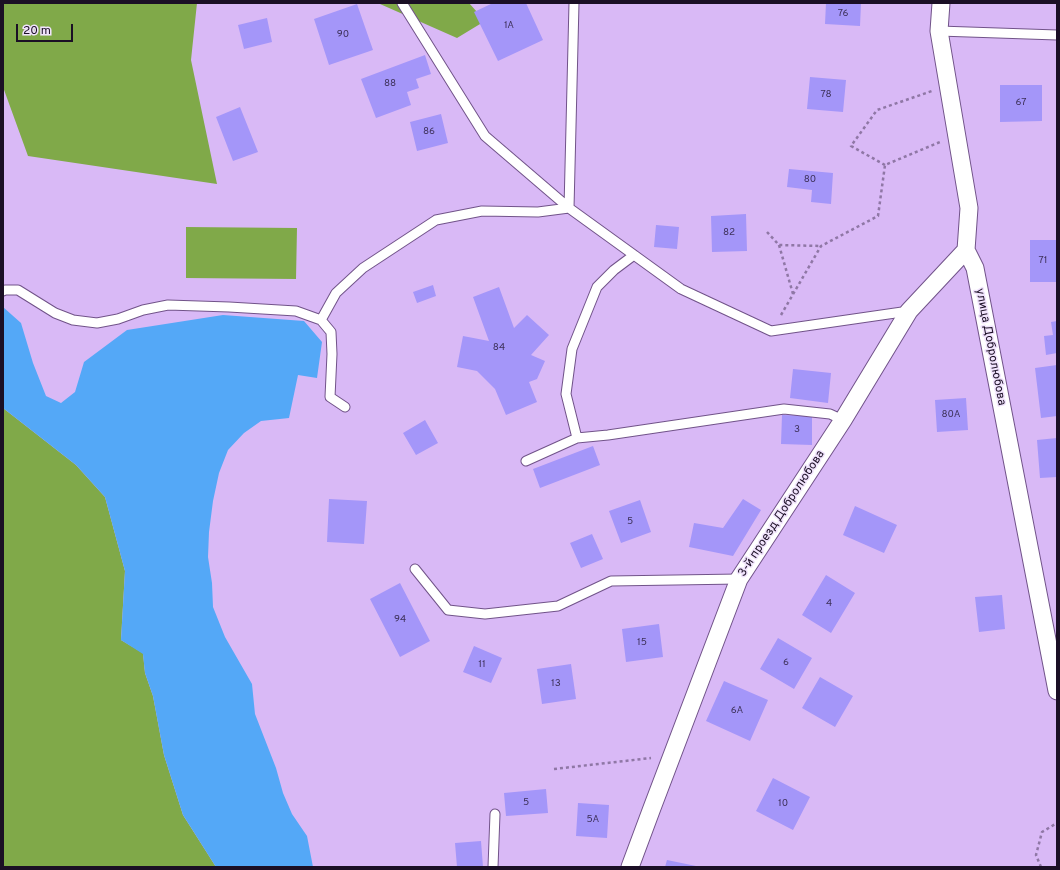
<!DOCTYPE html>
<meta charset="utf-8">
<style>
body{margin:0}
#map{position:relative;width:1060px;height:870px;overflow:hidden;background:#d9b9f6;font-family:Overpass,sans-serif}
canvas{display:block}
.frame{position:absolute;inset:0;border:4px solid #1b0f25;pointer-events:none}
.scale{position:absolute;left:16px;top:24px;width:57px;height:18px;box-sizing:border-box;border:2px solid #1b0f25;border-top:0;padding-left:5px;font-size:12px;line-height:14px;white-space:nowrap;color:#1b0f25;-webkit-text-stroke:3px #f0e3fc;paint-order:stroke}
</style>
<div id="map">
<canvas width="1060" height="870"></canvas>
<div class="frame"></div>
<div class="scale">20 m</div>
</div>
<script>
const c = document.querySelector('canvas').getContext('2d');
c.lineJoin = 'round';
function fill(path, color) { c.fillStyle = color; c.fill(path, 'evenodd'); }
const poly = rows => new Path2D(rows.map(r => 'M' + r).join(''));
function stroke(path, color, width, dash) { c.strokeStyle = color; c.lineWidth = width; c.lineCap = dash ? 'butt' : 'round'; c.setLineDash(dash || []); c.stroke(path); }
function label(font, color, halo, rows, align = 'center') {
  c.font = font + ' Overpass,sans-serif'; c.lineWidth = 3; c.setLineDash([]); c.textBaseline = 'middle'; c.strokeStyle = halo; c.fillStyle = color; for (const [text, x, y, turn = 0] of rows) {
    c.save(); c.translate(x, y); c.rotate((+turn || 0) * Math.PI / 180); c.textAlign = isNaN(turn) ? turn : align; if (halo) c.strokeText(text, 0, 0); c.fillText(text, 0, 0); c.restore();
  }
}
const green = poly([
 [3,3,197,3,191,60,217,184,28,156,3,87],
 [358,3,469,3,485,21,457,38,380,4],
 [186,227,297,228,296,279,186,278],
 [3,408,76,465,105,497,125,571,121,640,143,653,145,673,153,696,164,755,183,815,216,867,3,867]
]);
const water = poly([
 [3,307,21,323,33,363,46,396,61,403,75,392,84,362,127,330,223,315,304,321,322,342,317,378,298,375,289,418,261,421,244,433,228,450,219,473,213,501,209,532,208,557,212,583,213,607,225,637,252,684,255,714,276,768,283,793,292,814,307,836,313,867,216,867,183,815,164,755,153,696,145,673,143,654,121,640,125,571,105,497,76,465,3,408]
]);
const building = poly([
 [493,3,526,3,543,40,498,61,474,12],
 [826,3,861,3,860,26,825,24],
 [357,4,373,50,329,65,314,19],
 [267,18,272,42,244,49,238,25],
 [425,55,431,74,416,79,419,88,407,92,411,105,376,118,361,79],
 [810,77,846,80,843,112,807,109],
 [1000,85,1042,85,1042,121,1000,122],
 [240,107,258,152,233,161,216,117],
 [441,114,448,143,417,151,410,122],
 [789,169,833,173,831,204,811,202,812,190,787,187],
 [746,214,747,251,712,252,711,216],
 [656,225,679,227,677,249,654,247],
 [1030,240,1057,240,1057,282,1030,282],
 [433,285,436,296,417,303,413,292],
 [499,287,514,328,527,315,549,335,531,355,545,361,537,379,529,382,537,402,506,415,495,389,477,371,457,367,463,336,489,341,473,297],
 [1057,321,1057,353,1046,355,1044,336,1053,335,1051,322],
 [1057,365,1057,416,1041,418,1035,368],
 [793,369,831,373,828,403,790,398],
 [966,398,968,430,937,432,935,400],
 [782,415,812,416,812,445,781,444],
 [425,420,438,443,416,455,403,433],
 [1057,438,1057,477,1040,478,1037,440],
 [593,446,600,465,540,488,533,469],
 [329,499,367,501,364,544,327,542],
 [743,499,761,510,733,556,689,547,694,523,723,528],
 [640,500,651,532,621,543,609,511],
 [855,506,897,525,884,553,843,535],
 [592,534,603,559,581,568,570,543],
 [826,575,855,593,831,633,802,615],
 [400,583,430,641,400,657,370,599],
 [1002,595,1005,629,979,632,975,597],
 [659,624,663,657,626,662,622,629],
 [778,638,812,658,794,689,760,669],
 [474,646,502,658,491,683,463,672],
 [571,664,576,699,542,704,537,669],
 [820,677,853,696,835,727,802,708],
 [724,681,768,700,750,741,706,721],
 [773,778,810,797,793,830,756,811],
 [546,789,548,813,506,816,504,793],
 [578,803,609,805,607,838,576,836],
 [481,841,483,867,457,867,455,843],
 [667,860,696,866,696,867,665,867]
]);
const path = poly([
 [885,165,851,146,877,110,932,91],
 [767,232,779,245,821,246],
 [779,245,793,294],
 [781,315,821,246,878,216,885,165,940,142],
 [554,769,651,758],
 [1041,867,1036,855,1042,832,1057,823]
]);
const service = poly([
 [402,3,485,136,569,208,681,289,771,331,909,311],
 [939,31,1057,35],
 [3,291,5,290,18,290,55,313,73,320,97,323,118,319,143,310,168,305,229,307,296,311,321,320,331,332,332,354,330,397,345,407],
 [321,320,336,293,363,268,436,220,482,211,538,212,569,208,574,3],
 [577,438,566,394,572,349,597,287,614,270,634,255],
 [526,461,577,438,608,435,784,409,830,414,843,420],
 [415,569,448,610,485,614,558,606,611,581,739,579],
 [493,867,495,814]
]);
const minor = poly([
 [941,3,939,31,969,208,966,250,975,268,1057,691],
 [630,867,652,808,739,579,843,420,909,311,966,250]
]);
const numberNames = [
 ["76",843,14],
 ["1А",509,26],
 ["90",343,35],
 ["88",390,84],
 ["78",826,95],
 ["67",1021,103],
 ["86",429,132],
 ["80",810,180],
 ["82",729,233],
 ["71",1043,261],
 ["84",499,348],
 ["80А",951,415],
 ["3",797,430],
 ["5",630,522],
 ["4",829,604],
 ["94",400,620],
 ["15",642,643],
 ["6",786,663],
 ["11",482,665],
 ["13",556,684],
 ["6А",737,711],
 ["5",526,803],
 ["10",783,804],
 ["5А",593,820]
];
const streetNames = [
 ["улица Добролюбова",990,347,79],
 ["3-й проезд Добролюбова",782,514,-57]
];
fill(green, '#80a949');
fill(water, '#54a8f7');
fill(building, '#a496f9');
stroke(service, '#715389', 11);
stroke(minor, '#715389', 19);
stroke(path, '#8f77a5', 2.5, [3, 3]);
stroke(service, '#fff', 9);
stroke(minor, '#fff', 17);
label('10px', '#3d315a', null, numberNames);
label('12px', '#1b0f25', '#f0e3fc', streetNames);
</script>
